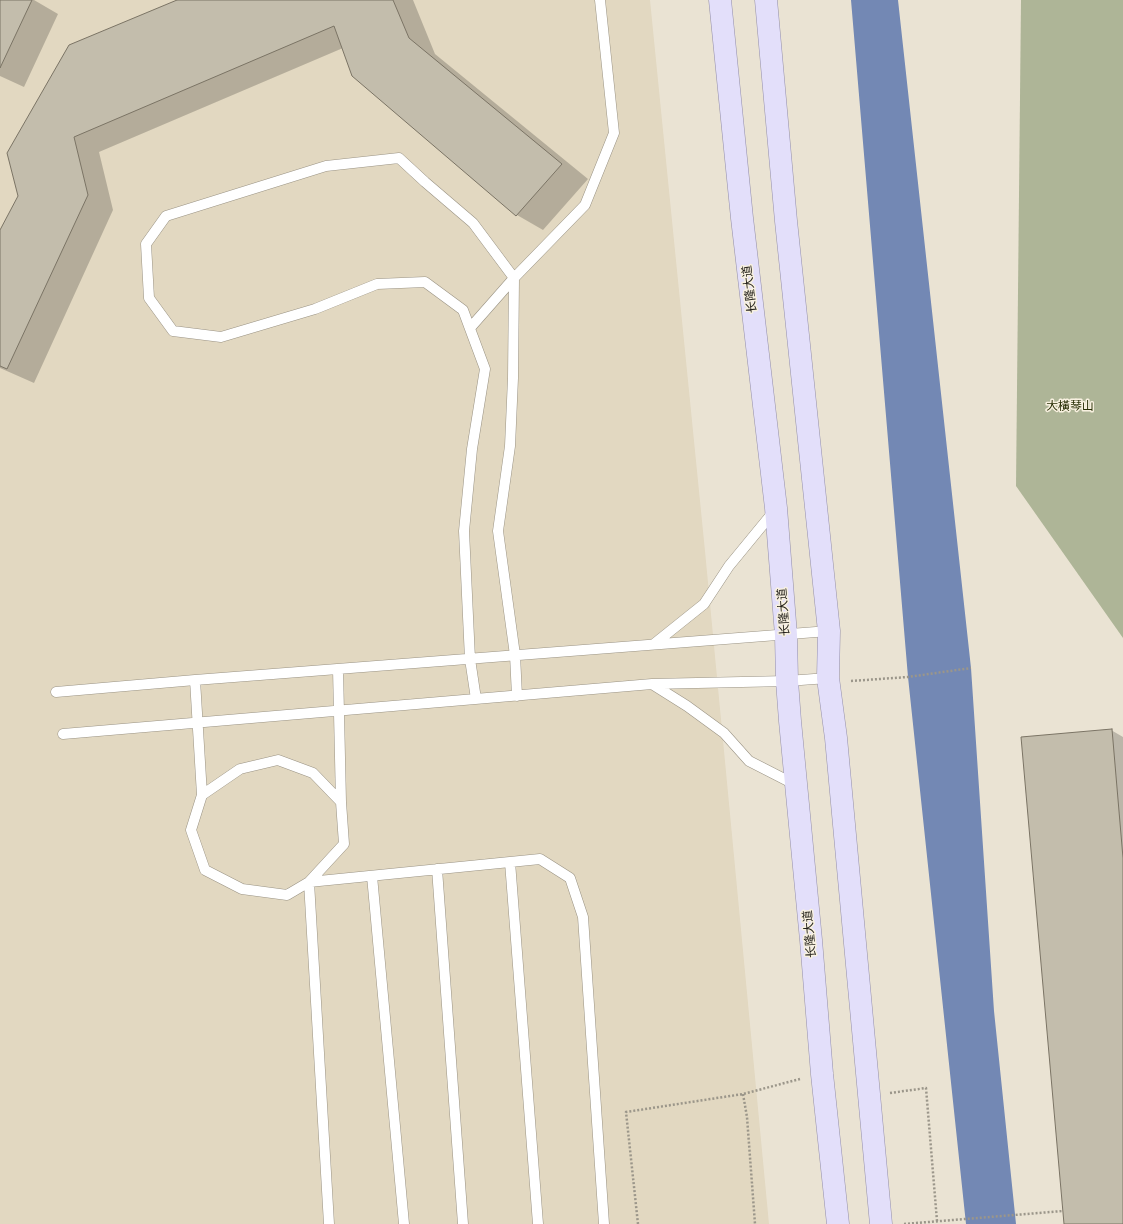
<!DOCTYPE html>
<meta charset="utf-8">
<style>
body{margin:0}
canvas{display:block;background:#eae3d3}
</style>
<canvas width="1123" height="1224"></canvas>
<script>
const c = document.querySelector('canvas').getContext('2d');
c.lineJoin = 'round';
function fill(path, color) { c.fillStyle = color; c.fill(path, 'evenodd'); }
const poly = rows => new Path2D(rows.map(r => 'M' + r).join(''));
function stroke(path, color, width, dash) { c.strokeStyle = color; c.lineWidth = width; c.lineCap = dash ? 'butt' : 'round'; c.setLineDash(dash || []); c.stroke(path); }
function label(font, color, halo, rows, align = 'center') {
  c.font = font + ' Karla,"Noto Sans SC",sans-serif'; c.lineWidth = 3; c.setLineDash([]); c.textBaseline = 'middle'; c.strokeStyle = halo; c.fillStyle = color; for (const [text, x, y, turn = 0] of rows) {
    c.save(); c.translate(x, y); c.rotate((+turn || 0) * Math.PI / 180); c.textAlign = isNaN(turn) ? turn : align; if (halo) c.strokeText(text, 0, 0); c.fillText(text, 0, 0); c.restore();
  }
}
const built = poly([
 [0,0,650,0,705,551,769,1224,0,1224]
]);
const green = poly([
 [1021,0,1123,0,1123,638,1016,486]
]);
const water = poly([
 [851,0,898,0,971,668,994,1011,1016,1224,966,1224,908,677]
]);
const shadow = poly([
 [0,0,34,0,58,14,24,87,0,76],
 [180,0,413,0,435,54,588,179,543,230,517,215,353,76,343,48,99,152,113,210,34,383,0,368,0,233],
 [1111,730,1123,737,1123,1224,1065,1224]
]);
const building = poly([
 [0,0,32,0,0,68,0,0],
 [177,0,393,0,409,38,562,164,516,216,352,76,334,26,74,137,88,195,7,369,0,366,0,230,18,196,7,153,69,45,177,0],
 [1112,729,1123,858,1123,1224,1064,1224,1021,737,1112,729]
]);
const path = poly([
 [851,681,908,677,971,668],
 [890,1093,926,1088,937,1221],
 [743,1094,747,1117,755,1224],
 [638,1224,626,1112,743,1094,800,1079],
 [904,1224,1063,1211]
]);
const service = poly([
 [470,328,514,278,585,205,614,133,600,0],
 [654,644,704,604,729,566,775,510],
 [338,669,341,802],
 [195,680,202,795,191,830,205,870,242,889,287,895,309,882,344,844,341,802,313,773,278,760,240,769,202,795],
 [652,684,687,706,724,733,749,761,796,785],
 [56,692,195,680,829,631],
 [476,699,470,659,464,531,472,449,485,369,463,310,425,282,377,284,315,309,221,337,173,331,149,298,146,244,166,216,326,166,399,158,425,182,473,223,514,278,513,378,510,446,498,531,515,655,517,696],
 [63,734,652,684,787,681,828,678],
 [510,862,538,1224],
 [437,869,463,1224],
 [372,876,404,1224],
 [329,1224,309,882,540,859,570,878,583,917,604,1224]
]);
const primary = poly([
 [720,0,742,218,776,508,786,635,787,681,790,721,811,940,822,1074,838,1224],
 [766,0,786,221,829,631,828,678,836,738,881,1224]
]);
const streetNames = [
 ["长隆大道",750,289,-97],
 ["长隆大道",784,612,-94],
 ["长隆大道",810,934,-95]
];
const parkNames = [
 ["大橫琴山",1070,407]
];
fill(built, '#e2d8c1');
fill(green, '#aeb597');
fill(water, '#7388b4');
fill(shadow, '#0003');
fill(building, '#c3bdac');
stroke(building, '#7b7465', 1);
stroke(service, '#9a9384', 11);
stroke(primary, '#938ea9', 23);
stroke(path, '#9b968a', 2.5, [2, 2]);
stroke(service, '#fff', 10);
stroke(primary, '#e3dffa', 22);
label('12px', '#221f19', '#f8f1e0', streetNames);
label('12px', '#282e05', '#f8f1e0', parkNames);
</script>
